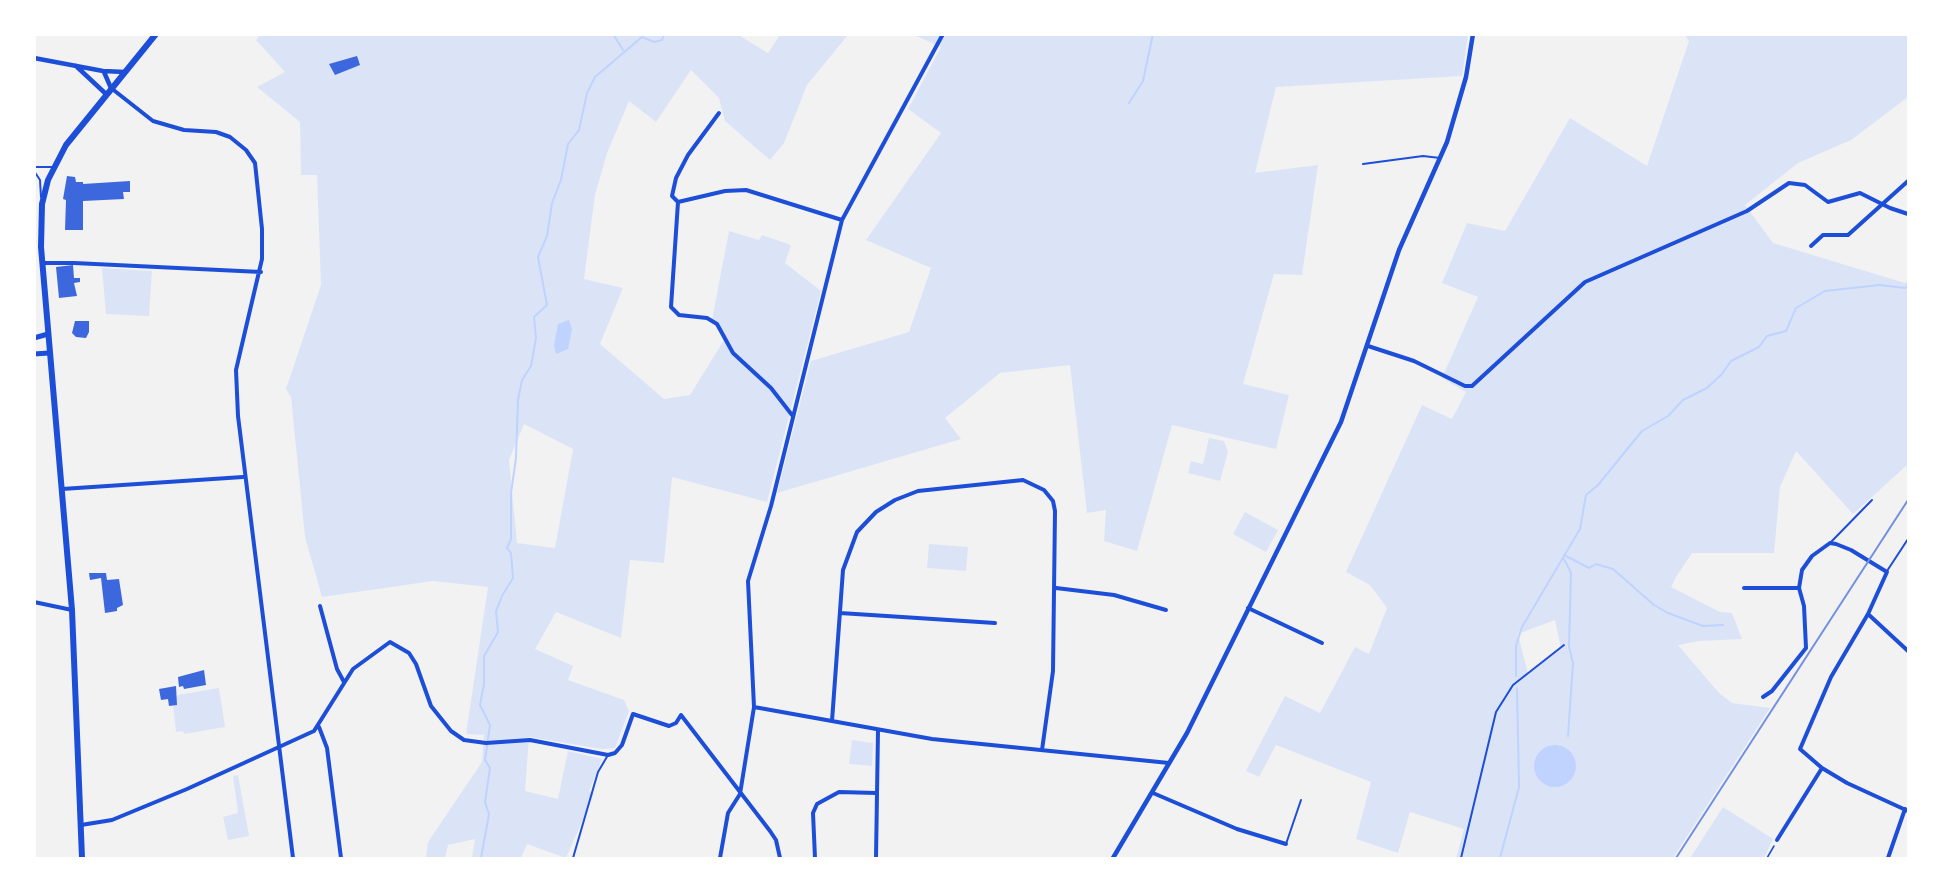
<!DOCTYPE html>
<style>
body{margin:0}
#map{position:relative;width:1943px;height:893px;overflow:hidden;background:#f2f2f2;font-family:"DM Sans",sans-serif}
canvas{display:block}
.frame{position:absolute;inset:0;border:36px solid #fff;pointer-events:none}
</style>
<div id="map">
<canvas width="1943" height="893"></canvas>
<div class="frame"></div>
</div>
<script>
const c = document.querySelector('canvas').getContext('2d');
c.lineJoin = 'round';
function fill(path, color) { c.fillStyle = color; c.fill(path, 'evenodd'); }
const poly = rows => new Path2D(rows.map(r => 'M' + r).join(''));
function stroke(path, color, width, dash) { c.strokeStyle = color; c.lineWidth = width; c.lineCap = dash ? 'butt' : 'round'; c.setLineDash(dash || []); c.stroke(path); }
const green = poly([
 [261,34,737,34,768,53,780,35,848,35,807,85,784,143,770,160,725,121,719,98,691,70,656,122,629,101,607,153,595,195,584,279,623,288,600,344,664,399,690,395,724,340,712,320,729,231,759,240,762,235,791,245,785,263,821,291,767,502,672,477,664,563,630,560,621,638,556,612,535,649,573,666,568,680,624,700,629,711,615,748,602,749,529,737,525,791,558,799,568,751,602,759,589,791,594,794,566,858,527,844,521,858,472,858,475,839,448,845,445,858,426,858,428,842,482,762,484,735,466,734,488,587,433,581,322,597,305,537,291,397,286,389,321,285,317,175,301,175,300,122,257,87,285,72,256,40],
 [524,424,573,449,555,548,517,543,509,460],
 [914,35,1468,35,1462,76,1276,87,1255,173,1318,165,1302,275,1274,274,1243,384,1289,395,1276,449,1172,425,1137,551,1104,541,1106,510,1087,513,1070,365,1000,373,945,418,961,439,777,493,811,361,909,332,931,268,866,240,941,133,908,109,941,47],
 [1685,35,1908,35,1908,97,1851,140,1798,163,1745,205,1773,243,1905,283,1908,281,1908,468,1906,466,1853,514,1796,451,1780,487,1774,553,1692,553,1676,577,1671,587,1720,612,1732,613,1742,639,1699,641,1678,645,1719,693,1732,703,1770,708,1673,858,1456,858,1464,829,1410,812,1398,853,1356,839,1371,782,1276,745,1259,777,1246,771,1285,696,1320,713,1355,647,1369,654,1387,608,1370,585,1346,572,1422,405,1452,419,1466,392,1442,378,1478,297,1442,283,1467,223,1505,231,1570,118,1647,166,1689,41],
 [1555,620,1561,648,1528,674,1518,634],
 [1549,747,1568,751,1575,762,1573,775,1569,781,1558,787,1538,754],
 [102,268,152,271,149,316,106,314],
 [1209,438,1224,441,1228,452,1220,481,1188,473,1191,461,1203,464],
 [1245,512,1278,530,1266,552,1233,534],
 [929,544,968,547,966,571,927,568],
 [219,688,225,727,184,734,183,731,176,732,173,705,178,695],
 [852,740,873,743,872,766,849,764],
 [238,775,249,836,228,840,223,817,238,813,233,776],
 [1723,807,1773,839,1764,858,1690,858]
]);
const water = poly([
 [569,320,572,329,568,349,556,354,554,345,558,324],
 '1534 766a21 21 0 1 1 42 0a21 21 0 1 1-42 0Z'
]);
const stream = poly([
 [613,34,623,50],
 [1129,103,1143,81,1153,34],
 [1564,555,1589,568,1596,564,1613,569,1654,605,1668,613,1703,626,1723,625],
 [1564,559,1571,573,1569,647,1573,663,1568,736],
 [1516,676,1516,646,1522,627,1580,529,1586,495,1598,485,1642,431,1668,416,1683,400,1707,388,1722,374,1731,361,1759,347,1767,336,1786,331,1796,308,1825,291,1880,285,1905,288,1908,286],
 [481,858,489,814,485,802,490,768,485,760,490,725,480,705,484,684,484,656,498,632,496,611,502,596,513,578,511,553,507,548,511,539,511,493,516,458,518,400,522,380,531,366,536,338,534,317,547,305,538,257,547,236,552,203,561,180,568,144,579,130,587,93,595,77,642,37,654,42,662,40,664,34],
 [1500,858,1519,787,1517,688]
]);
const building = poly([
 [357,56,360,65,335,75,329,64],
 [67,176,75,177,76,182,83,182,83,184,130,181,130,192,123,192,124,199,83,201,83,230,65,230,66,200,63,199],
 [73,265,74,278,80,278,80,282,74,283,77,296,59,298,56,267],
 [75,321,89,321,89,332,86,338,76,337,72,333],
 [89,573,106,573,107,580,119,579,123,605,117,608,117,611,105,613,101,578,90,580],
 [204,670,206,685,184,689,183,686,179,687,178,677],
 [176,686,177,705,169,706,168,699,161,700,159,689]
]);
const path = poly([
 [1767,858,1774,846]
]);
const service = poly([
 [1363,164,1423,156,1440,158],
 [34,167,52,167],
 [34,171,40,180,41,197],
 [1830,543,1872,500],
 [1887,571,1908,539],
 [1286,844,1301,800],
 [573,858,598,772,608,755],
 [1461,858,1496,712,1513,685,1564,645]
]);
const minor = poly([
 [111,88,153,121,184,130,216,132,230,137,246,150,255,163,262,229,262,259,236,370,238,416,293,858],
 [678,202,672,196,676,178,688,155,719,113],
 [1811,246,1823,235,1848,235,1908,181],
 [43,263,74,263,261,272],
 [1368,346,1414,361,1465,386,1472,386,1585,282,1747,211,1789,183,1805,185,1828,202,1860,193,1890,208,1908,214],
 [792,415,771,388,733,353,717,324,707,318,679,315,671,307,678,202,725,191,746,190,842,220],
 [62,489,243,477],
 [1056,588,1114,595,1166,610],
 [1744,588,1799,588],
 [34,602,72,610],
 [320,606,337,669,344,682],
 [1248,608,1322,643],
 [840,613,995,623],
 [1868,614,1908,651],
 [1763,697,1772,691,1806,648,1804,606,1799,588,1802,570,1812,556,1830,543,1836,544,1851,550,1887,572,1868,614,1831,677,1800,749,1822,768,1847,783,1908,811],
 [754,707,932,739,1169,763],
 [832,721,843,570,857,532,876,512,895,500,918,491,1023,480,1044,490,1053,501,1055,511,1053,671,1042,750],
 [319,727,327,748,341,858],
 [1153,793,1237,829,1286,844],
 [81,825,112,820,187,789,314,731,353,669,390,642,409,653,416,664,431,706,451,731,464,740,486,743,530,740,608,755,615,753,622,745,633,714,669,726,676,723,681,715,770,831,776,840,780,858],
 [1777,840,1822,768],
 [720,858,728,813,740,794,754,707,748,581,771,506,842,220,943,34],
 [815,858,813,813,817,804,839,792,876,793],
 [876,858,878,730],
 [1888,858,1905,809]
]);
const tertiary = poly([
 [34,58,103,71,125,72],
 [76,66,106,94],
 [104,72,111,88],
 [1113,858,1187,733,1341,422,1399,250,1447,142,1466,77,1473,34]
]);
const secondary = poly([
 [34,338,48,334],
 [34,354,49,353]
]);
const primary = poly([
 [82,858,72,610,41,247,42,204,48,180,66,145,156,34]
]);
const rail = poly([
 [1676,858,1908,500]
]);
fill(green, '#dbe4f7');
fill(water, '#bfd3fe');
stroke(stream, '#bfd3fe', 2);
fill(building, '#3d67dc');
stroke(path, '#1d4ed8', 1.5);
stroke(service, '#1d4ed8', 2);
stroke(minor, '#1d4ed8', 4);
stroke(tertiary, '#1d4ed8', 4.5);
stroke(secondary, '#1d4ed8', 5);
stroke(primary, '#1d4ed8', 6);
stroke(rail, '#7290e2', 2);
</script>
